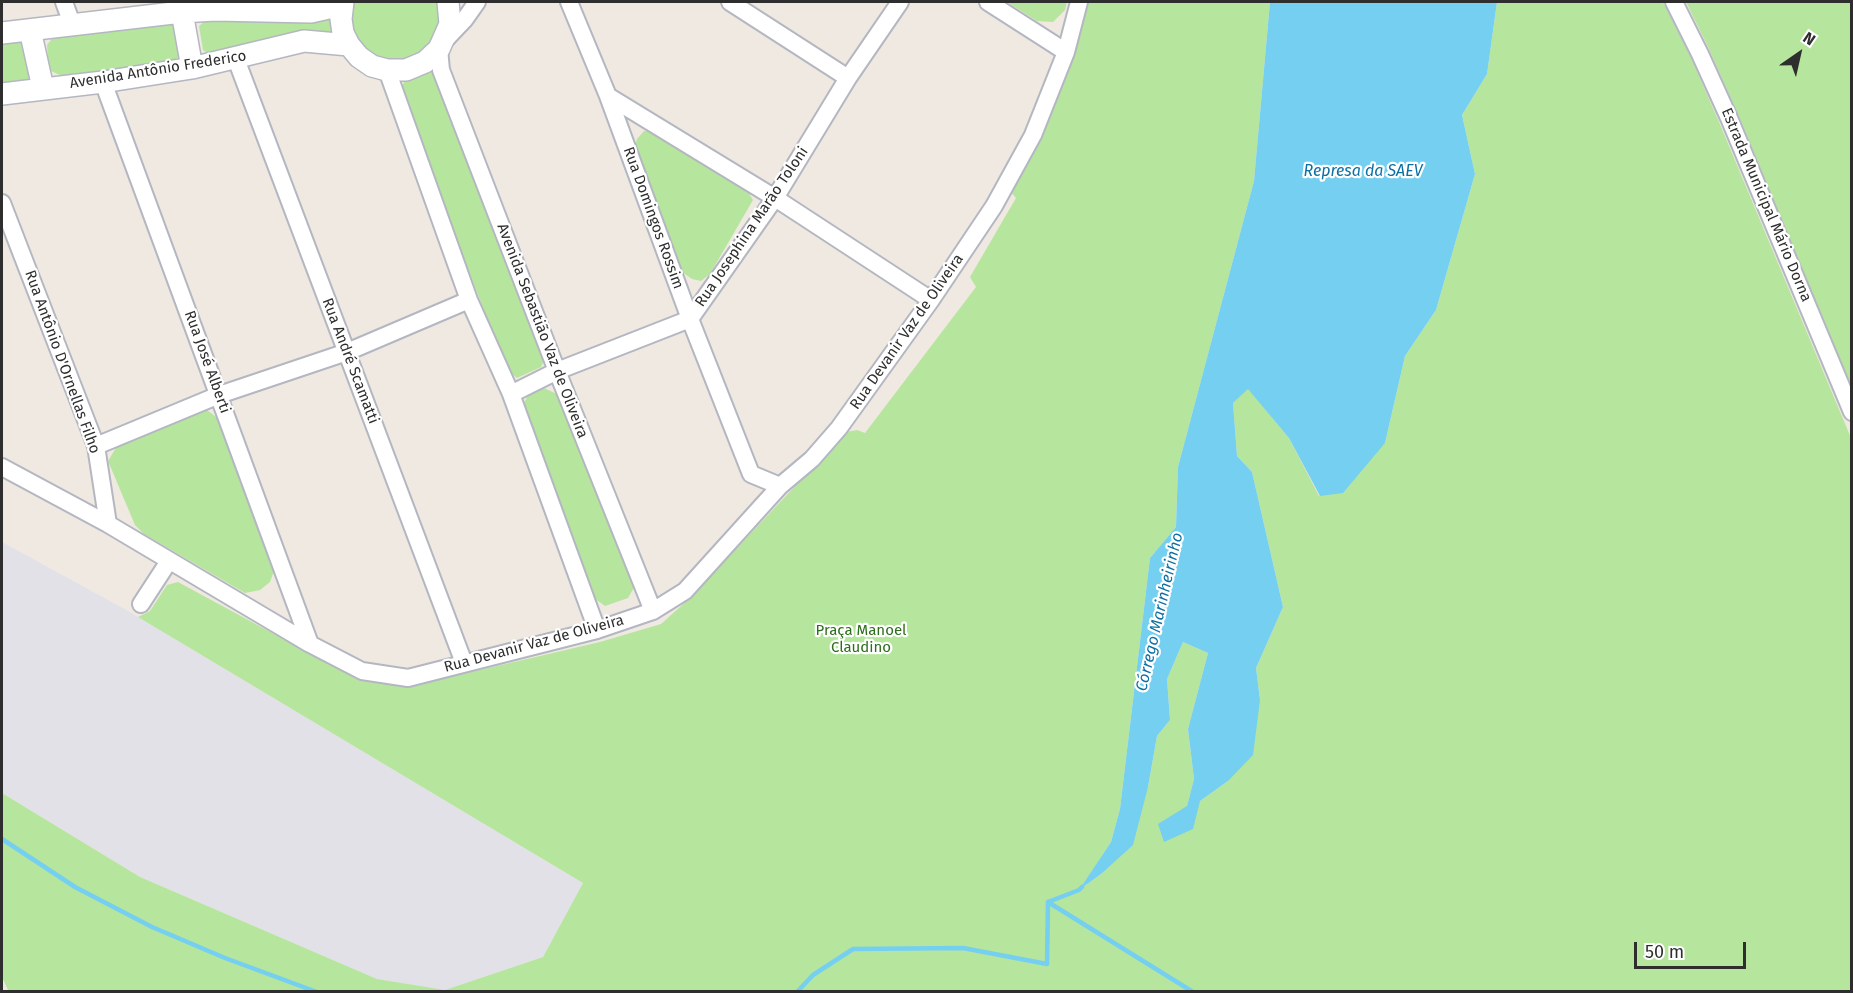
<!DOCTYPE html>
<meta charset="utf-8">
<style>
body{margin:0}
#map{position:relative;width:1853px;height:993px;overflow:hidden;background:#efe9e1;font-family:"Fira Sans",sans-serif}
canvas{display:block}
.frame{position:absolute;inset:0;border:3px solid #2e2e2e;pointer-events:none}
.north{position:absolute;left:1769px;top:24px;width:60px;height:60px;-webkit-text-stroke:4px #fff;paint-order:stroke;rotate:34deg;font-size:16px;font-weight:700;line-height:24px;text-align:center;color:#2e2e2e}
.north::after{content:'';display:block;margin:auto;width:21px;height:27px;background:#2e2e2e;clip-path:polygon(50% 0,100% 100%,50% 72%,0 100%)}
.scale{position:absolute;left:1634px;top:942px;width:112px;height:27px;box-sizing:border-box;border:3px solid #2e2e2e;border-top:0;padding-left:8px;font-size:18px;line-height:21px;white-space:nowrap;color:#2e2e2e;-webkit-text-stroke:4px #fff;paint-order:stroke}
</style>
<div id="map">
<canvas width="1853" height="993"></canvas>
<div class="frame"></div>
<div class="north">N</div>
<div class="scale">50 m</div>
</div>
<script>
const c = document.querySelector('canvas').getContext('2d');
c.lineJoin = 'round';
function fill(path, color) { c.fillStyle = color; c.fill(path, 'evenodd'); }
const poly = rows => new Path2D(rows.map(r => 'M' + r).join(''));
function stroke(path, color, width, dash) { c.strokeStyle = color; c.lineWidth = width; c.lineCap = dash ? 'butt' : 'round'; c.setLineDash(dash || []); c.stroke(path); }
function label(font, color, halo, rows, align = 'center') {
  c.font = font + ' "Fira Sans",sans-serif'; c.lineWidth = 4.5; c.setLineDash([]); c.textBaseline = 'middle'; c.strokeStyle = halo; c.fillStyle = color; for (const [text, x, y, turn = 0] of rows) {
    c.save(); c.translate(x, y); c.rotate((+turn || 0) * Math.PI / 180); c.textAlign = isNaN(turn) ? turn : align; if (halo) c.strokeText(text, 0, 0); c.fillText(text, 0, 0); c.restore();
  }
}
const industrial = poly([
 [2,542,128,611,583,883,543,957,445,990,377,979,140,877,2,793]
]);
const green = poly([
 [350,2,438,2,441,20,429,46,418,56,405,61,376,58,363,51,349,26],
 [1007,2,1067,2,1065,10,1053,22,1037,21],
 [1089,2,1270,2,1254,181,1178,467,1176,527,1150,558,1120,809,1111,842,1080,889,1101,874,1148,787,1157,736,1170,720,1167,679,1183,642,1208,653,1188,729,1194,779,1187,806,1200,801,1228,781,1260,700,1256,668,1283,607,1252,472,1237,456,1233,403,1248,388,1289,438,1319,496,1385,443,1405,356,1436,310,1475,174,1462,115,1487,74,1497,2,1663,2,1691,58,1719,122,1851,438,1851,991,9,992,2,977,2,793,140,877,377,979,445,990,543,957,583,883,138,617,150,611,167,585,178,582,359,680,407,687,600,642,661,624,690,598,846,432,857,430,865,433,976,287,970,277,1016,198,1009,190,1039,138,1068,70],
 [1686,2,1851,2,1851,385,1738,114,1709,49],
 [326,16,332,23,331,31,213,57,203,50,199,26,207,19],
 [170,20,178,26,183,51,174,62,64,77,49,70,47,45,59,30],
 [20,37,28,42,32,74,27,81,2,82,2,39],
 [431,71,438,76,545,359,541,367,517,378,507,370,399,90,405,81],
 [644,131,653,131,748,192,753,200,710,274,701,281,692,279,682,272,634,149,637,139],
 [544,388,559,395,635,586,628,598,605,606,594,598,522,407,528,395],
 [207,410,220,420,275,568,270,582,260,590,245,593,144,534,135,525,108,461,117,446]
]);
const water = poly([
 [1270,2,1497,2,1487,74,1462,115,1475,174,1436,310,1405,356,1385,443,1343,493,1320,496,1289,438,1248,389,1233,403,1237,456,1252,472,1283,607,1256,668,1260,700,1253,755,1228,781,1200,801,1193,829,1164,842,1158,824,1187,806,1194,779,1188,729,1208,653,1183,642,1167,679,1170,720,1157,736,1148,787,1133,845,1101,874,1079,890,1111,842,1120,809,1150,558,1176,527,1178,467,1254,181]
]);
const stream = poly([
 [2,839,75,887,152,927,225,958,317,992],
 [1048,902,1193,992],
 [797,992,813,975,853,949,963,948,1047,964,1048,902,1079,890,1082,887]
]);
const minor = poly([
 [64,2,72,24],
 [569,2,608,96,690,319,751,474,780,486],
 [730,2,848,78],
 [988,2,1066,52],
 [1674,2,1700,54,1729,118,1852,412],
 [446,39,465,19,477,2],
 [439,49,441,70,557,371,653,611],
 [236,59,464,663],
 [387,70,469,300,511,394,597,630],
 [103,82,310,644],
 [608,96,775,198,931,300],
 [2,203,96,446,108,524],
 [511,394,557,371,690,319,775,198,848,78,900,2],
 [96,446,219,395,347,352,469,300],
 [2,467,108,524,310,644,362,671,408,678,597,630,653,611,685,591,780,486,812,459,839,428,931,300,994,206,1033,135,1066,52,1079,2],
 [141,604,169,561]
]);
const tertiary = poly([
 [343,2,341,19,343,33,349,45,359,57,372,66,387,70,406,70,425,62,439,49,450,24,448,2],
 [182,12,192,68],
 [30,30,43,88],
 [2,33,182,12,215,10,311,12,342,5],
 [2,94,103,82,192,68,304,41,349,45]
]);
const streetNames = [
 ["Avenida Antônio Frederico",158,70,-9],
 ["Estrada Municipal Mário Dorna",1766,205,67],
 ["Rua Domingos Rossim",653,218,70],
 ["Rua Josephina Marão Toloni",752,227,-56],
 ["Avenida Sebastião Vaz de Oliveira",542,331,69],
 ["Rua Devanir Vaz de Oliveira",907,332,-55],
 ["Rua André Scamatti",350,361,69],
 ["Rua Antônio D'Ornellas Filho",62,362,70],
 ["Rua José Alberti",207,362,70],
 ["Rua Devanir Vaz de Oliveira",534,644,-15]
];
const parkNames = [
 ["Praça Manoel",861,631],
 ["Claudino",861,648]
];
const waterNames = [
 ["Represa da SAEV",1363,172],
 ["Córrego Marinheirinho",1160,612,-77]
];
fill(industrial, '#e3e1e8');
fill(green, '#b6e59e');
fill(water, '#75cff0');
stroke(stream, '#75cff0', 4.5);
stroke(minor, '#b4b7c1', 20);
stroke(tertiary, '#b4b7c1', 24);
stroke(minor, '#fff', 16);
stroke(tertiary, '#fff', 21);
label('15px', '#2e2e2e', '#fff', streetNames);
label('15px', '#2c6e1b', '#fff', parkNames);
label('italic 16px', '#0d6fa3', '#fff', waterNames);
</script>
